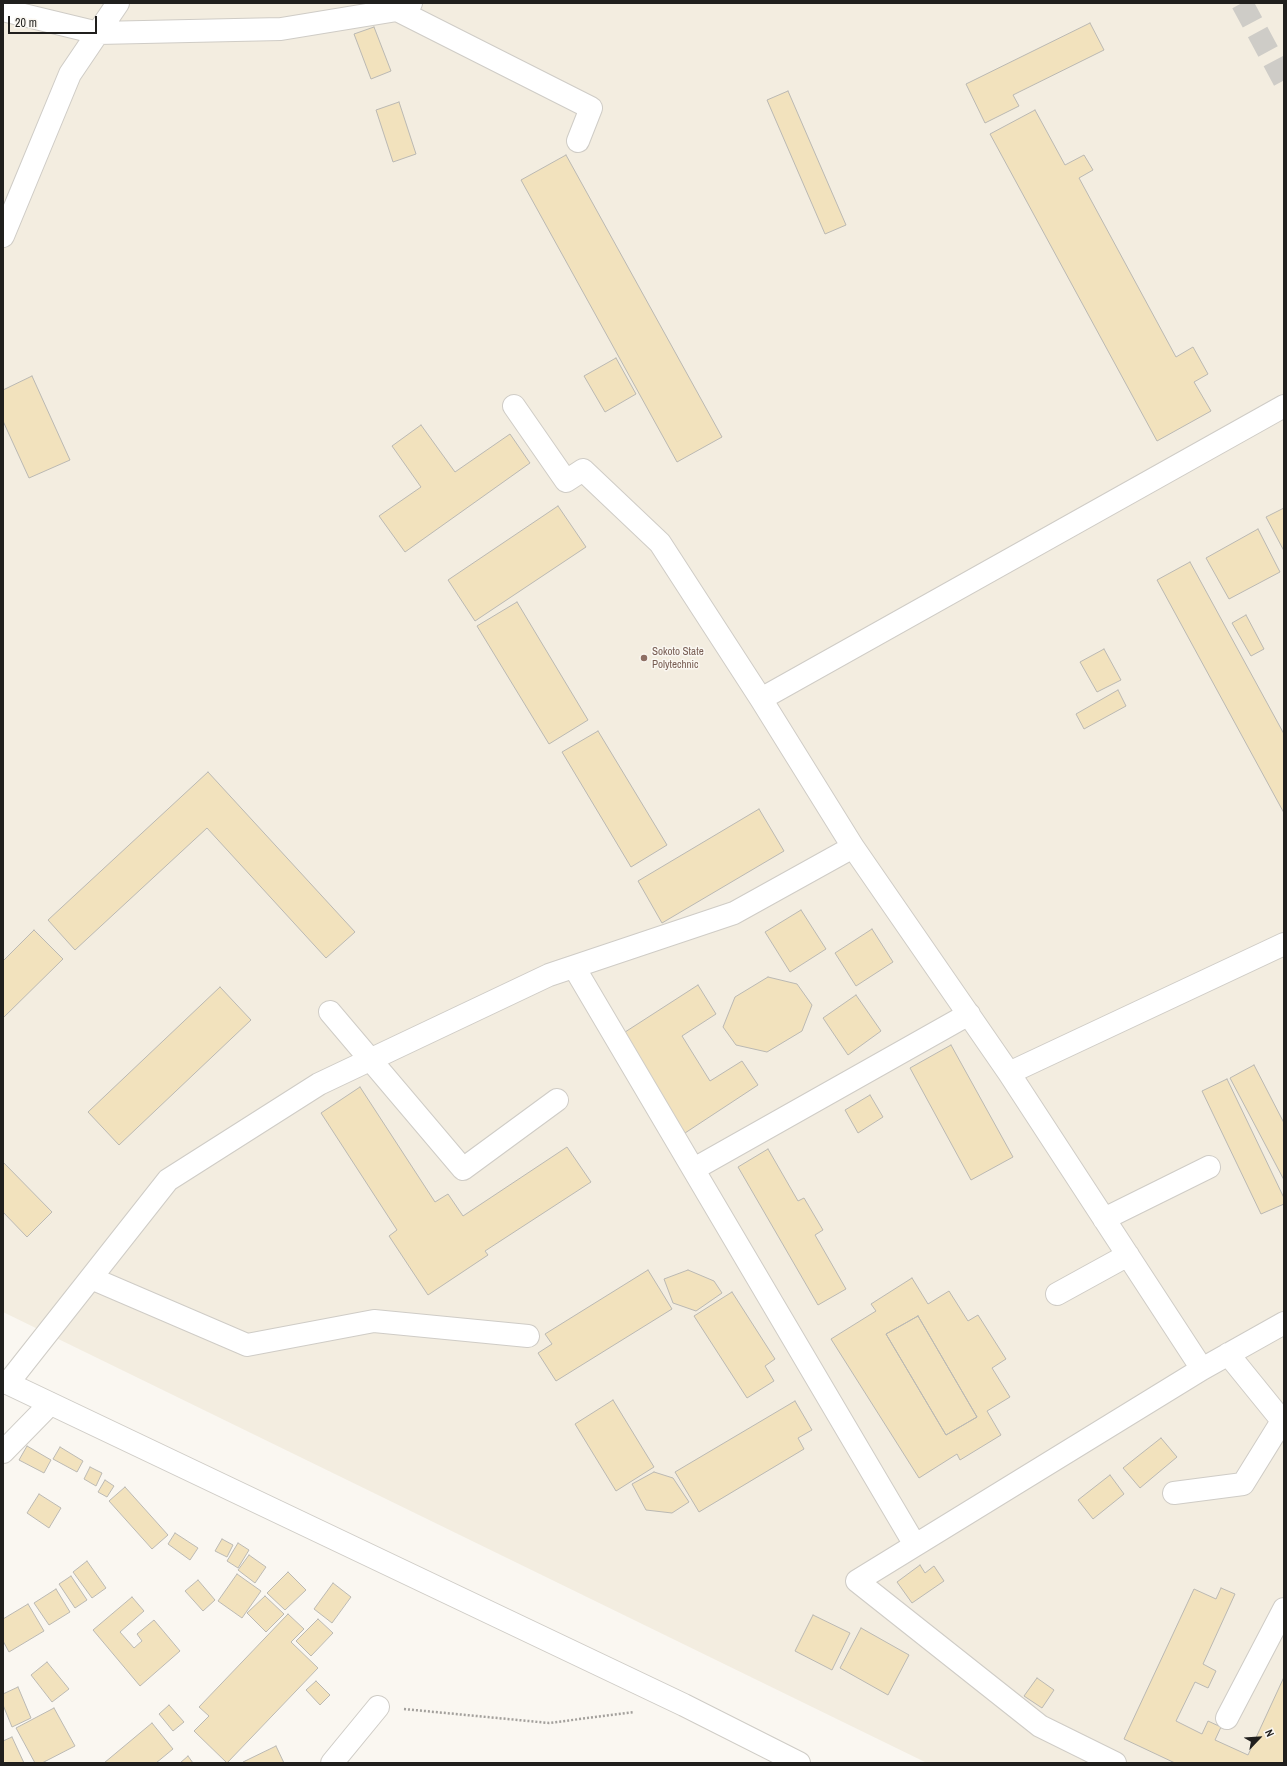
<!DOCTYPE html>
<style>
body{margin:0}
#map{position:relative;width:1287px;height:1766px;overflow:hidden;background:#faf7f1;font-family:"Archivo Narrow",sans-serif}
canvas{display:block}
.frame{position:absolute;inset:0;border:4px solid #201f1d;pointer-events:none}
.north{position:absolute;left:1239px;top:1718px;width:40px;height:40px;-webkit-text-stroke:3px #faf7f1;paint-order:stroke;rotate:65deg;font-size:11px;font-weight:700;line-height:16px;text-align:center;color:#201f1d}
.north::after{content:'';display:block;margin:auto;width:14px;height:18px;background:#201f1d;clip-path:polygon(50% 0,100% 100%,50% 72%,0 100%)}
.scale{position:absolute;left:8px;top:16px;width:89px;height:18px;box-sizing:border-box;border:2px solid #201f1d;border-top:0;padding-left:5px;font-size:12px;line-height:14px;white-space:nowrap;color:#201f1d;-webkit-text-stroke:3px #faf7f1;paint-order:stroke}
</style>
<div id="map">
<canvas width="1287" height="1766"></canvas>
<div class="frame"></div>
<div class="north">N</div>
<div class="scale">20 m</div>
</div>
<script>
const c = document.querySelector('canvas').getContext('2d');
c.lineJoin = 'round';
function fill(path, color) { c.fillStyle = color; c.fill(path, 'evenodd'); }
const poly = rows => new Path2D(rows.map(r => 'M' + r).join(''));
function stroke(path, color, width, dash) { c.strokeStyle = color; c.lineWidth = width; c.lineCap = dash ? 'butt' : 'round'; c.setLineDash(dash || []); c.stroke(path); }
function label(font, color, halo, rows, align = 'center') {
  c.font = font + ' "Archivo Narrow",sans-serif'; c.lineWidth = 3; c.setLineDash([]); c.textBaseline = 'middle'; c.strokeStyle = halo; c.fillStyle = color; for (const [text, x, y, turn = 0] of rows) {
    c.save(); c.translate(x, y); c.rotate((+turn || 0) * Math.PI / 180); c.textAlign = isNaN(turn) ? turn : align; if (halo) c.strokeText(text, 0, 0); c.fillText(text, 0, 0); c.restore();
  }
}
const built = poly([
 [3,3,1284,3,1284,1763,927,1763,3,1312]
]);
const building = poly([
 [1090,23,1104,50,1013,95,1019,106,985,123,966,84,1090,23],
 [374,27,391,71,371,79,354,34,374,27],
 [788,91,846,225,825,234,767,100,788,91],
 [399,102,416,154,393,162,376,110,399,102],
 [1035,110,1065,165,1084,155,1093,170,1079,178,1176,357,1193,347,1208,374,1194,382,1211,411,1157,441,990,134,1035,110],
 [566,155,722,437,677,462,521,180,566,155],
 [616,358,636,394,605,412,584,376,616,358],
 [32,376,70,460,29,478,3,421,3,390,32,376],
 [421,425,455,472,510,434,530,463,405,552,379,516,421,487,392,446,421,425],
 [558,506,586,547,475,621,448,580,558,506],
 [1284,508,1284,551,1266,517,1284,508],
 [1258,529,1280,572,1229,599,1206,558,1258,529],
 [1190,562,1284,734,1284,813,1157,580,1190,562],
 [517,602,588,720,549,744,477,626,517,602],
 [1246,615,1264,649,1251,656,1232,623,1246,615],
 [1104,649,1121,680,1097,692,1080,662,1104,649],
 [1118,690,1126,706,1084,729,1076,714,1118,690],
 [598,731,667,845,631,867,562,752,598,731],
 [208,772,355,932,326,958,207,828,75,950,48,920,208,772],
 [759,809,784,851,662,923,638,881,759,809],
 [801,910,826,949,790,972,765,932,801,910],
 [872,929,893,962,856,986,835,953,872,929],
 [34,930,63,959,3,1018,3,961,34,930],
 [768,977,797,984,812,1005,802,1031,767,1052,736,1045,723,1027,735,997,768,977],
 [698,985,716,1014,682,1036,710,1081,742,1061,758,1085,685,1133,622,1034,698,985],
 [220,987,251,1020,119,1145,88,1112,220,987],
 [856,995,881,1031,848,1055,823,1018,856,995],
 [951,1045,1013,1157,971,1180,910,1068,951,1045],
 [1254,1065,1284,1123,1284,1180,1230,1078,1254,1065],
 [1227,1079,1284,1198,1284,1204,1261,1214,1202,1091,1227,1079],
 [360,1087,435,1202,448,1194,463,1216,567,1147,591,1182,485,1251,488,1255,428,1295,389,1236,397,1230,321,1113,360,1087],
 [870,1095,883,1117,858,1133,845,1110,870,1095],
 [768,1149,798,1201,804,1198,823,1230,815,1235,846,1289,818,1305,738,1167,768,1149],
 [3,1162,52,1212,27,1237,3,1212,3,1162],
 [648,1270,672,1309,556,1381,538,1353,552,1344,545,1334,648,1270],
 [688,1270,714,1281,722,1293,696,1311,673,1303,664,1279,688,1270],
 [912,1278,928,1304,949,1291,968,1321,978,1315,1006,1359,992,1368,1010,1397,987,1411,1001,1435,960,1460,957,1454,919,1478,831,1339,876,1311,871,1304,912,1278],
 [918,1316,977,1417,946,1435,886,1334,918,1316],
 [732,1292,775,1359,765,1366,774,1381,747,1398,694,1316,732,1292],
 [918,1316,977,1417,946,1435,886,1334,918,1316],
 [613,1400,654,1467,616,1491,575,1424,613,1400],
 [795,1401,812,1430,798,1438,804,1449,699,1512,675,1472,795,1401],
 [1161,1438,1177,1457,1140,1488,1123,1468,1161,1438],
 [27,1446,51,1460,44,1473,19,1460,27,1446],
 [60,1447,83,1461,77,1472,53,1459,60,1447],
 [90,1467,102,1473,96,1486,84,1479,90,1467],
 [654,1472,673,1478,689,1502,672,1513,646,1510,632,1484,654,1472],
 [1110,1475,1124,1494,1093,1519,1078,1500,1110,1475],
 [105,1480,114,1486,107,1497,98,1492,105,1480],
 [125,1487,168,1535,152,1549,109,1501,125,1487],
 [39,1494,61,1508,49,1528,27,1513,39,1494],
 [175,1533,198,1548,190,1560,168,1544,175,1533],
 [222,1539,233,1545,227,1557,215,1551,222,1539],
 [238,1543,249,1550,238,1568,227,1561,238,1543],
 [249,1555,266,1567,255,1583,238,1570,249,1555],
 [87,1561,106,1588,92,1598,73,1572,87,1561],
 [920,1565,925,1573,934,1566,944,1581,912,1603,897,1582,920,1565],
 [288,1572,306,1590,285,1610,267,1593,288,1572],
 [237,1574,261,1591,242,1618,218,1601,237,1574],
 [71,1576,87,1600,75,1608,59,1584,71,1576],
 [198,1580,215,1600,203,1611,185,1591,198,1580],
 [333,1583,351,1597,332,1623,314,1609,333,1583],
 [1221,1588,1235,1594,1203,1664,1216,1671,1208,1688,1195,1682,1176,1721,1202,1734,1208,1721,1221,1727,1215,1740,1248,1755,1284,1677,1284,1763,1175,1763,1124,1739,1194,1589,1216,1599,1221,1588],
 [56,1589,70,1612,49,1625,34,1603,56,1589],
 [265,1596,284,1614,266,1632,247,1613,265,1596],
 [132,1597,144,1611,120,1632,134,1648,142,1641,137,1634,154,1620,180,1651,140,1686,93,1630,132,1597],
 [28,1604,44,1631,9,1652,3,1641,3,1619,28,1604],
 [288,1614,304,1629,291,1642,318,1668,227,1763,194,1731,209,1716,199,1707,288,1614],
 [813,1615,850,1633,832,1670,795,1651,813,1615],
 [318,1619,333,1633,311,1656,296,1641,318,1619],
 [861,1628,909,1655,888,1695,840,1668,861,1628],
 [47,1662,69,1689,52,1702,31,1675,47,1662],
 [1037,1678,1054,1690,1042,1708,1024,1696,1037,1678],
 [316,1681,330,1695,320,1705,306,1690,316,1681],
 [18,1687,31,1718,12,1727,3,1705,3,1694,18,1687],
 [169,1705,184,1722,173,1731,159,1714,169,1705],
 [54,1708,75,1746,42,1763,35,1763,16,1728,54,1708],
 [152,1723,173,1749,156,1763,104,1763,152,1723],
 [12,1737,24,1763,3,1763,3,1741,12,1737],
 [276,1746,284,1763,244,1763,243,1762,276,1746],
 [188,1756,193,1763,180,1763,188,1756]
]);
const minorTunnel = poly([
 [1242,3,1284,81]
]);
const path = poly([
 [404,1709,549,1723,634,1712]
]);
const minor = poly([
 [3,10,98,33,281,29,397,10,411,3],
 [397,10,591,108,578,141],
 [3,236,70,74,118,3],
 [514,406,566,481,583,470,660,543,761,699,853,847,1009,1073,1202,1369],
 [761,699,1284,406],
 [574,967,915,1545],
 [330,1012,463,1169,557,1100],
 [1009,1073,1284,944],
 [694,1169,969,1014],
 [1104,1219,1209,1167],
 [91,1278,247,1345,374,1321,528,1336],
 [1057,1294,1128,1255],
 [1228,1354,1284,1423],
 [8,1383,168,1180,319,1084,549,975,734,913,853,847],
 [3,1452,50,1404],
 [1174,1493,1243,1484,1282,1421],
 [1227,1718,1284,1609],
 [332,1763,378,1707],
 [1115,1763,1040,1726,857,1581,1202,1369,1284,1323]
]);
const tertiary = poly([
 [3,1381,684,1705,799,1763]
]);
const markers = [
 [644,658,4,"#8d6e63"]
];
const educationNames = [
 ["Sokoto State",652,652],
 ["Polytechnic",652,665]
];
fill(built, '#f3ede0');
fill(building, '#f2e2bd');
stroke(building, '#bbb9b3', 1);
stroke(minorTunnel, '#ceccc7', 22, [22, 11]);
stroke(minor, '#cfccc6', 24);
stroke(tertiary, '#cfccc6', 24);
stroke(path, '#a3a09c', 2.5, [2, 2]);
stroke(minor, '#fff', 22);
stroke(tertiary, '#fff', 22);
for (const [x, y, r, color] of markers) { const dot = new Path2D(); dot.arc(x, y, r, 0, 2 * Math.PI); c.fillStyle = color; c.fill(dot); stroke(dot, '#faf7f1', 1.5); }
label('11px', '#785e54', '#faf7f1', educationNames, 'left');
</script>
